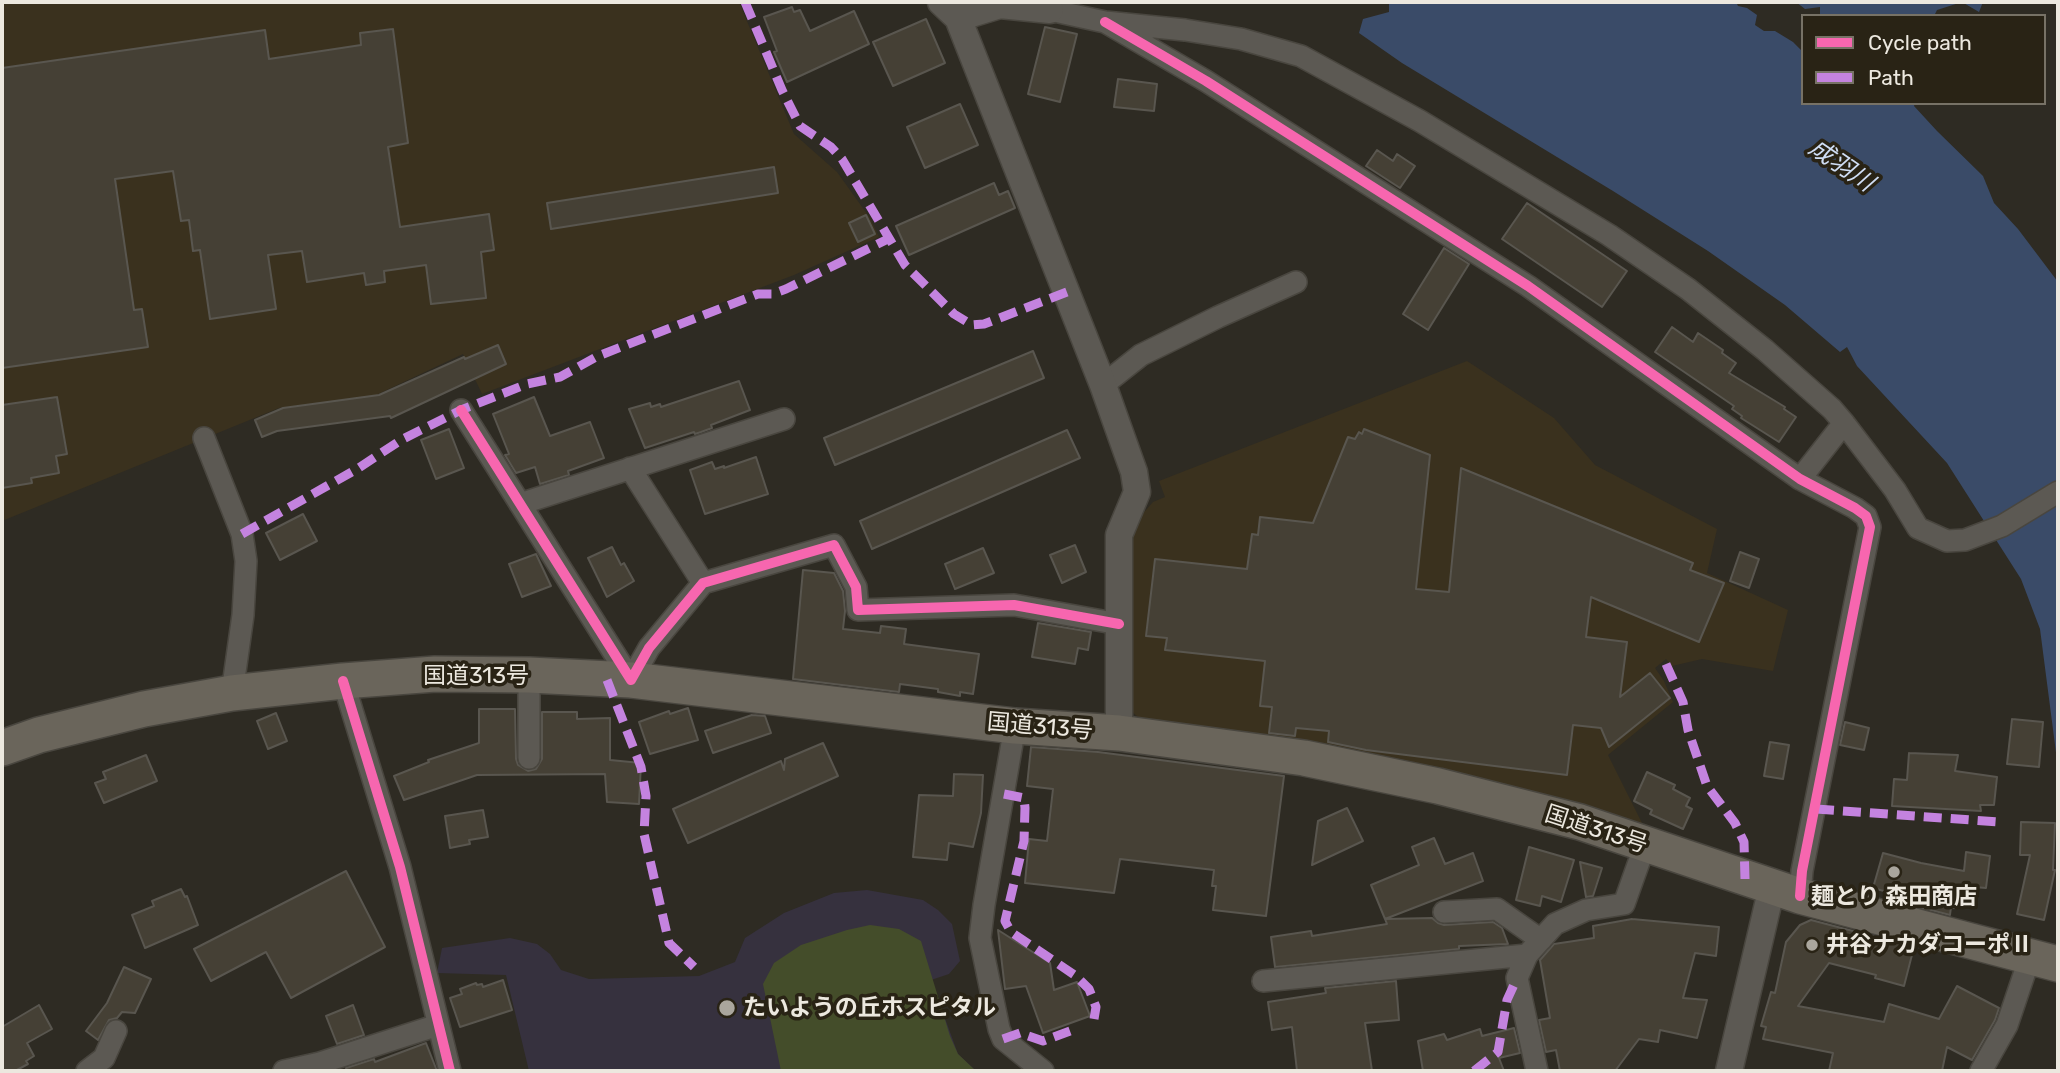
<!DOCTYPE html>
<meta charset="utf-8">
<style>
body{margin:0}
#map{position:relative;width:2060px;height:1073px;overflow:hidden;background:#2e2b23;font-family:Rubik,sans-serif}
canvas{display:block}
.frame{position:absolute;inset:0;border:4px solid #ece8df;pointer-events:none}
.legend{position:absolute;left:1801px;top:14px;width:245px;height:91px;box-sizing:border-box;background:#292315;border:2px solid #777266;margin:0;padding:9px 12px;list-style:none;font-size:21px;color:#ece8df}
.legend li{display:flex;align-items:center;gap:14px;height:35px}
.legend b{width:35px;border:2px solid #777266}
</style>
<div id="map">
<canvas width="2060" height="1073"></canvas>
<div class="frame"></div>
<ul class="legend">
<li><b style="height:9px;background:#f766af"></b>Cycle path</li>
<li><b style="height:9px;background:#c483df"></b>Path</li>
</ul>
</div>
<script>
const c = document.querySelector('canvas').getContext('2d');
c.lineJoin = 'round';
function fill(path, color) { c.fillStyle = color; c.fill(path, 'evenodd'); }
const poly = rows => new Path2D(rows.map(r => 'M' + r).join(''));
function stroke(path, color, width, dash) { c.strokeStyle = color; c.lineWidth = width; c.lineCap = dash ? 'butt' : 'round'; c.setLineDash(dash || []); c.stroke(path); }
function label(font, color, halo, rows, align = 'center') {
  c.font = font + ' Rubik,"Noto Sans JP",sans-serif'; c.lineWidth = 7; c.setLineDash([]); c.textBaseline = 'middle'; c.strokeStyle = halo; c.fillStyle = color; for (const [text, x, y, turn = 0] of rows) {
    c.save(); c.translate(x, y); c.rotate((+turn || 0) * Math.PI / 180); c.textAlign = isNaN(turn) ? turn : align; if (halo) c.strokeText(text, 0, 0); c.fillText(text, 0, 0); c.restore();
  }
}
const built = poly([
 [2,2,739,2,794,134,837,172,870,218,879,237,794,275,482,394,463,354,374,396,279,408,2,521],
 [1467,361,1554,418,1595,465,1717,529,1707,573,1788,610,1773,671,1702,659,1672,666,1666,659,1655,668,1664,681,1673,702,1608,755,1644,827,1142,720,1132,712,1131,527,1153,502,1165,497,1159,481]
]);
const medical = poly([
 [867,890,923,900,938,910,952,924,960,961,949,974,931,980,958,1054,976,1071,529,1071,506,975,437,973,442,948,510,938,537,944,550,954,561,970,589,979,699,976,735,962,745,938,784,913,834,893]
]);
const green = poly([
 [870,925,899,929,921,941,950,1036,958,1054,976,1071,781,1071,763,984,774,963,801,945,847,930]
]);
const water = poly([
 [1389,2,1736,2,1738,6,1747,8,1757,15,1755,25,1764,31,1775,31,1793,42,1803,52,1803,103,1915,103,1914,106,1937,131,1983,176,1994,203,2018,229,2058,282,2058,768,2040,629,2021,579,1947,463,1857,366,1847,347,1840,352,1785,305,1708,251,1613,191,1402,63,1359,33,1363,19,1389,12],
 [1796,2,1983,2,1979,12,1962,2,1937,10,1934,16,1820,16,1820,7,1805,9]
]);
const building = poly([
 [792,7,794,12,800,10,810,31,854,11,869,44,787,82,774,52,777,51,764,17,792,7],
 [926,19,945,63,893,86,873,42,926,19],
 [1045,27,1077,34,1060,102,1028,94,1045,27],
 [393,29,408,143,388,147,400,227,489,214,494,250,481,252,486,298,431,304,426,265,384,271,385,282,366,285,364,273,307,282,302,251,268,255,276,309,210,319,200,250,193,251,189,220,181,221,173,171,115,179,134,310,142,309,148,347,2,368,2,68,265,30,269,59,361,45,360,33,393,29],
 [1118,79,1157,84,1154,111,1114,107,1118,79],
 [960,104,978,145,925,168,907,127,960,104],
 [1377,150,1393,161,1397,154,1415,166,1400,188,1366,166,1377,150],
 [774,167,778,193,551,229,547,203,774,167],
 [994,183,999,195,1008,191,1015,208,909,255,896,226,994,183],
 [1527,203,1627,271,1602,307,1502,239,1527,203],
 [866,215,875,234,858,242,849,223,866,215],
 [1444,248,1469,264,1428,330,1403,314,1444,248],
 [1672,327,1693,342,1698,333,1723,350,1722,353,1736,363,1729,373,1785,407,1784,409,1796,417,1779,442,1741,418,1742,416,1732,409,1734,406,1655,352,1672,327],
 [498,345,506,364,391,418,390,416,277,431,262,437,255,420,283,408,379,395,464,357,465,359,498,345],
 [1033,351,1044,378,835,465,824,438,1033,351],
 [739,381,750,410,711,425,712,428,701,432,695,434,694,432,645,448,629,409,650,403,651,407,660,404,661,407,739,381],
 [57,397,67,454,56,456,59,473,31,478,32,483,2,488,2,405,57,397],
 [534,397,550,436,590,422,604,458,568,471,569,475,540,484,535,467,516,473,505,455,509,454,493,414,534,397],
 [449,429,464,468,436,479,421,440,449,429],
 [1364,429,1430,455,1416,589,1449,592,1461,468,1693,563,1690,570,1724,583,1699,642,1591,597,1586,637,1627,642,1620,697,1650,673,1670,698,1609,747,1601,728,1573,725,1567,775,1366,750,1328,742,1329,731,1296,728,1295,736,1269,733,1272,707,1260,706,1265,661,1165,650,1167,638,1146,636,1155,559,1247,569,1252,534,1258,535,1260,517,1313,523,1348,437,1355,439,1359,432,1362,434,1364,429],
 [1067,430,1080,458,872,549,860,521,1067,430],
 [756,457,768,494,705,514,690,470,712,462,715,469,724,466,724,468,756,457],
 [303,514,317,541,280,560,266,533,303,514],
 [1075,545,1086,572,1062,583,1050,555,1075,545],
 [612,547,621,565,624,563,634,581,607,597,588,558,612,547],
 [983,548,994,573,955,589,945,564,983,548],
 [1740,552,1759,559,1749,588,1730,581,1740,552],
 [536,554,551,586,522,597,509,564,536,554],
 [803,570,834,573,843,591,845,611,843,629,880,633,881,626,906,629,904,644,979,654,973,694,960,692,960,696,938,692,938,689,900,684,899,692,793,679,803,570],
 [1038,623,1091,632,1088,650,1078,648,1075,664,1032,657,1038,623],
 [688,708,698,740,650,754,639,722,669,711,670,714,688,708],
 [479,709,515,709,516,759,518,765,528,771,536,769,542,759,542,712,577,712,577,719,610,718,610,760,641,763,639,804,607,802,605,774,477,775,404,800,394,776,429,762,428,760,479,743,479,709],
 [276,713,287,741,268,749,257,721,276,713],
 [752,715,765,716,771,733,713,753,705,731,752,715],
 [2012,719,2043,722,2039,767,2007,764,2012,719],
 [1845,722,1869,728,1864,750,1840,745,1845,722],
 [1770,742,1789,745,1783,779,1764,776,1770,742],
 [823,743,838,776,688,843,673,809,781,761,784,770,785,759,823,743],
 [1031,747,1098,752,1284,776,1266,916,1213,910,1216,886,1212,886,1214,870,1120,859,1114,893,1025,883,1029,839,1047,841,1053,789,1027,786,1031,747],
 [1909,753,1958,755,1955,771,1997,777,1994,805,1980,805,1981,811,1892,806,1894,779,1907,780,1909,753],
 [146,755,157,781,104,803,95,783,106,779,103,772,146,755],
 [1647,772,1675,785,1673,789,1690,798,1686,806,1692,809,1683,829,1650,814,1652,810,1634,801,1647,772],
 [954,774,983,775,981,813,973,847,949,843,947,860,913,857,919,795,953,796,954,774],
 [1347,808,1363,841,1312,865,1318,821,1347,808],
 [483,810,488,837,469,840,470,844,450,848,445,816,483,810],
 [2021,822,2055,823,2053,870,2055,870,2044,920,2017,914,2030,855,2020,855,2021,822],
 [1434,838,1445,864,1473,853,1483,881,1385,919,1371,885,1419,865,1412,847,1434,838],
 [1529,847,1574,860,1561,902,1542,896,1540,906,1516,900,1529,847],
 [1966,852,1990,856,1986,888,1974,887,1973,891,1956,889,1955,908,1951,907,1950,915,1908,904,1909,898,1873,888,1883,853,1921,863,1964,871,1966,852],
 [1580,862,1602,868,1593,896,1586,897,1580,862],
 [346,871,385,947,291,998,266,952,211,981,194,949,346,871],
 [181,889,185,897,187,896,198,925,145,948,132,915,154,906,152,901,181,889],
 [1432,918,1438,923,1444,925,1493,922,1502,928,1508,944,1459,946,1459,949,1275,967,1271,937,1311,931,1312,936,1387,924,1385,919,1432,918],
 [1632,919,1719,927,1716,956,1695,953,1683,998,1707,1000,1697,1038,1660,1030,1658,1042,1639,1039,1615,1071,1560,1071,1556,1050,1546,1052,1539,1020,1550,1018,1540,960,1554,944,1594,938,1593,926,1632,919],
 [1811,920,1914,947,1904,986,1875,978,1876,975,1829,963,1798,1006,1884,1022,1889,1004,1939,1019,1957,986,1999,1008,1995,1020,1972,1060,1947,1047,1942,1071,1829,1071,1833,1053,1763,1039,1766,1027,1761,1026,1771,992,1775,993,1786,942,1800,925,1811,920],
 [998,930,1050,963,1054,990,1077,982,1090,1016,1043,1033,1026,986,1005,989,998,930],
 [124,967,151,979,135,1013,122,1012,117,1018,109,1020,98,1040,86,1031,107,1003,124,967],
 [503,980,512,1010,460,1027,450,998,462,994,460,989,476,983,477,985,482,984,483,987,503,980],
 [1396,981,1399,1020,1365,1023,1372,1071,1297,1071,1292,1027,1272,1030,1268,1002,1326,993,1325,988,1396,981],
 [39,1005,52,1029,27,1043,34,1056,26,1061,28,1064,15,1071,2,1071,2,1027,39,1005],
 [353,1005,364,1035,337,1044,326,1016,353,1005],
 [1514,1028,1520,1053,1499,1058,1504,1071,1423,1071,1418,1041,1444,1034,1447,1040,1480,1029,1482,1036,1514,1028],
 [426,1043,437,1071,347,1071,346,1068,374,1059,375,1062,426,1043]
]);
const minor = poly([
 [1050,10,1105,22,1185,30,1241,39,1301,56,1420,121,1609,235,1688,289,1765,350,1832,409,1844,423,1895,490,1918,528,1947,541,1965,540,2002,526,2058,492],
 [1105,22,1206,81,1528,286,1800,479,1855,508,1866,516,1870,527,1802,871,1800,896],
 [1103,385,1141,355,1218,317,1296,282],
 [461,410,631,680,649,648,703,583,834,545,856,587,858,610,1014,605,1119,624],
 [204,438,242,534,246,561,243,615,232,693],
 [630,468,703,583],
 [1800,479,1844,423],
 [520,504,784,419],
 [343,681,400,867,450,1071],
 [1015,726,984,905,980,938,999,1029,1003,1039,1043,1071],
 [529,758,529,675],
 [1444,912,1497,909,1541,940],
 [1263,981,1527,955],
 [87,1071,104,1058,116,1031],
 [284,1071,320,1063,438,1025],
 [1537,1071,1517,978,1527,955,1555,924,1586,910,1624,904,1645,845],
 [1981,1071,2007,1025,2030,957]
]);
const tertiary = poly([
 [941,2,958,18,1103,385,1134,472,1137,492,1119,535,1119,733],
 [958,18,1000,5,1050,10],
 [1729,1071,1772,887]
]);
const trunk = poly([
 [2,748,39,735,144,709,232,693,343,681,435,674,529,675,631,680,1015,726,1119,733,1304,758,1438,786,1580,822,1800,896,2058,964]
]);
const quiet = poly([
 [745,2,782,90,800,126,831,147,842,159,905,265,954,314,972,325,984,324,1067,292],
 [242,534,357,469,401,440,461,410,527,384,560,377,598,356,758,294,772,294,786,289,888,239],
 [1666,664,1683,702,1688,730,1707,786,1735,823,1744,842,1745,879],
 [607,680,641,767,646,796,644,834,669,943,694,967],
 [1004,794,1024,798,1025,808,1024,841,1005,921,1011,932,1076,976,1089,989,1096,1007,1094,1019],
 [1816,809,1999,822],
 [1003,1039,1020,1033,1043,1041,1070,1031],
 [1474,1071,1498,1052,1507,1000,1517,978]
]);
const cycleway = poly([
 [1105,22,1206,81,1528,286,1800,479,1855,508,1866,516,1870,527,1802,871,1800,896],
 [461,410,631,680,649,648,703,583,834,545,856,587,858,610,1014,605,1119,624],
 [343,681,400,867,450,1071]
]);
const markers = [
 [1894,872,7,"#aaa69d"],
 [1812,945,7,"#aaa69d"],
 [727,1008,9,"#aaa69d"]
];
const streetNames = [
 ["国道313号",476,676],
 ["国道313号",1040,727,5],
 ["国道313号",1596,830,18]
];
const poiNames = [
 ["麺とり 森田商店",1894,897,"center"],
 ["井谷ナカダコーポⅡ",1826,945],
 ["たいようの丘ホスピタル",743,1008]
];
const waterNames = [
 ["成羽川",1841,166,34]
];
fill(built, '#3a311e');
fill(medical, '#36313e');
fill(green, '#444d2a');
fill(water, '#3a4b68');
fill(building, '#454035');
stroke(building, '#59564f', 2);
stroke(minor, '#49463f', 24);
stroke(tertiary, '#49463f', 29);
stroke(trunk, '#49463f', 38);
stroke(minor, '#5c5953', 21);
stroke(tertiary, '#5c5953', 26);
stroke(trunk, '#6a655b', 35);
stroke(quiet, '#c483df', 9, [18, 9]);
stroke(cycleway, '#f766af', 10);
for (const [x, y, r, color] of markers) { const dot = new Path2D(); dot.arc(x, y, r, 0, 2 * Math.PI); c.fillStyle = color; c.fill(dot); stroke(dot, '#292315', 2.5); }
label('23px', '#ece8df', '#292315', streetNames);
label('bold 23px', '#ece8df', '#292315', poiNames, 'left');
label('italic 24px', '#cfddf4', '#292315', waterNames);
</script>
